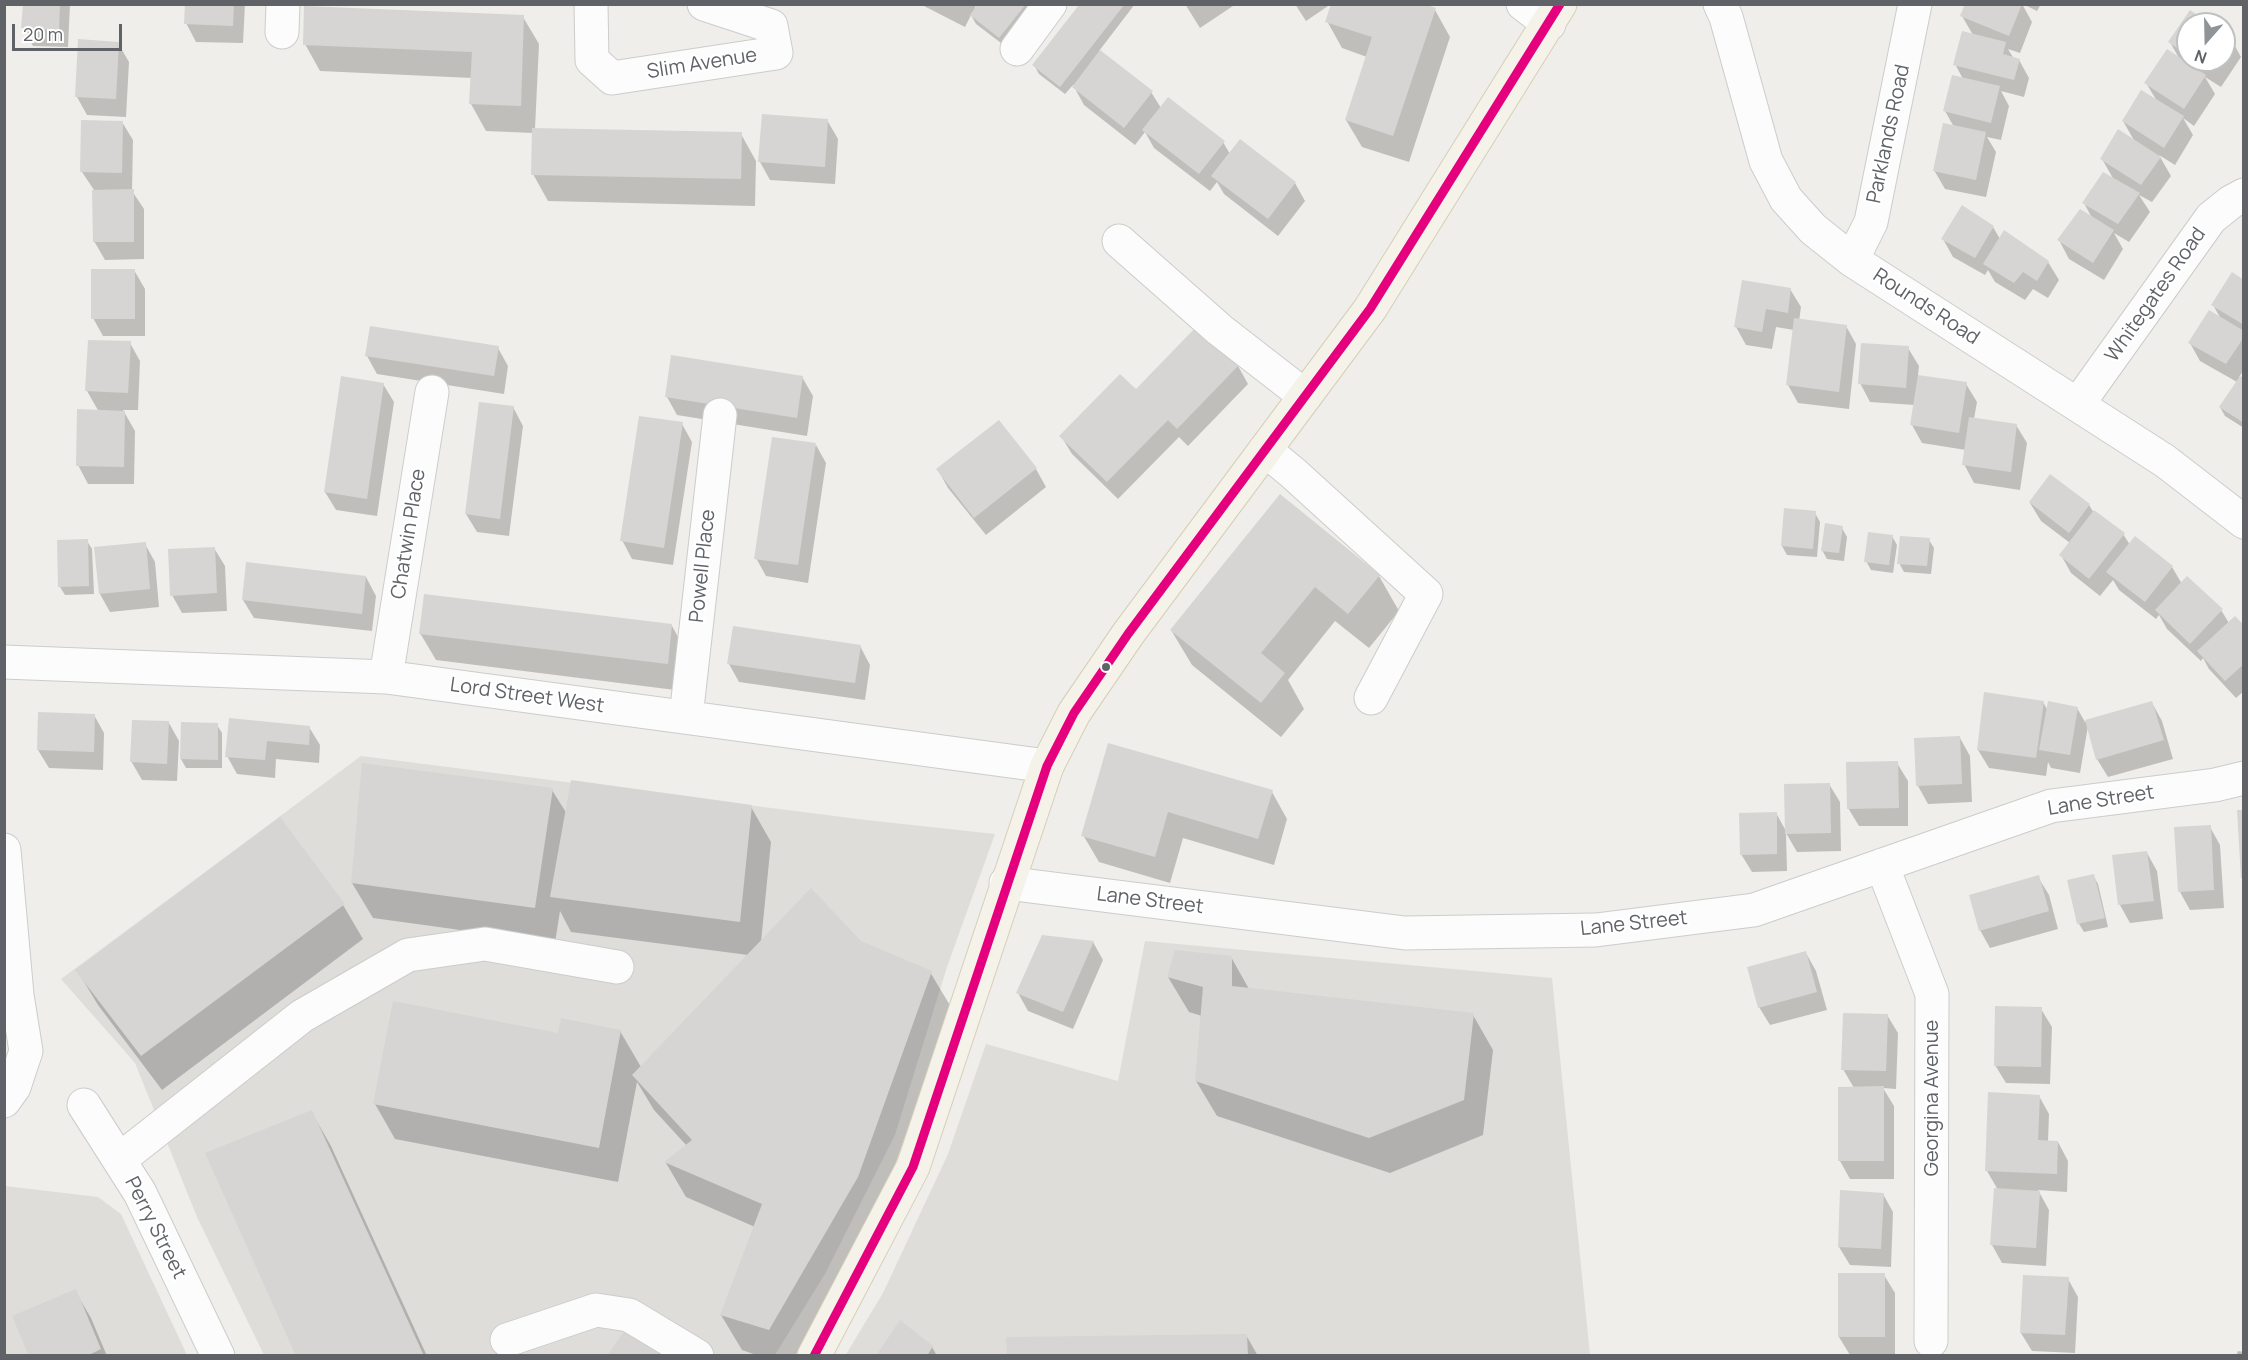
<!DOCTYPE html>
<style>
body{margin:0}
#map{position:relative;width:2248px;height:1360px;overflow:hidden;background:#efeeea;font-family:Manrope,sans-serif}
canvas{display:block}
.frame{position:absolute;inset:0;border:6px solid #5f6368;pointer-events:none}
.north{position:absolute;left:2176px;top:12px;width:60px;height:60px;box-sizing:border-box;background:#fff;border:2px solid #bfc1c3;border-radius:50%;rotate:200deg;font-size:16px;font-weight:700;line-height:24px;text-align:center;color:#5f6368}
.north::after{content:'';display:block;margin:auto;width:21px;height:27px;background:#919496;clip-path:polygon(50% 0,100% 100%,50% 72%,0 100%)}
.scale{position:absolute;left:12px;top:24px;width:110px;height:27px;box-sizing:border-box;border:3px solid #5f6368;border-top:0;padding-left:8px;font-size:18px;line-height:21px;white-space:nowrap;color:#5f6368;-webkit-text-stroke:4px #fff;paint-order:stroke}
</style>
<div id="map">
<canvas width="2248" height="1360"></canvas>
<div class="frame"></div>
<div class="north">N</div>
<div class="scale">20 m</div>
</div>
<script>
const c = document.querySelector('canvas').getContext('2d');
c.lineJoin = 'round';
function fill(path, color) { c.fillStyle = color; c.fill(path, 'evenodd'); }
const poly = rows => new Path2D(rows.map(r => 'M' + r).join(''));
function stroke(path, color, width, dash) { c.strokeStyle = color; c.lineWidth = width; c.lineCap = dash ? 'butt' : 'round'; c.setLineDash(dash || []); c.stroke(path); }
function label(font, color, halo, rows, align = 'center') {
  c.font = font + ' Manrope,sans-serif'; c.lineWidth = 4.5; c.setLineDash([]); c.textBaseline = 'middle'; c.strokeStyle = halo; c.fillStyle = color; for (const [text, x, y, turn = 0] of rows) {
    c.save(); c.translate(x, y); c.rotate((+turn || 0) * Math.PI / 180); c.textAlign = isNaN(turn) ? turn : align; if (halo) c.strokeText(text, 0, 0); c.fillText(text, 0, 0); c.restore();
  }
}
const industrial = poly([
 [361,756,866,820,995,834,947,967,895,1135,825,1274,775,1355,264,1355,197,1217,135,1063,61,979],
 [1145,941,1552,978,1590,1355,845,1356,883,1293,948,1154,986,1044,1118,1081],
 [5,1186,98,1197,121,1214,187,1355,5,1356]
]);
const shadow = poly([
 [24,4,70,4,68,47,33,46,23,28],
 [186,4,245,4,243,43,196,42,186,23],
 [920,4,976,4,974,12,980,4,1038,4,1005,46,976,24,971,15,965,27],
 [1081,4,1135,4,1099,51,1151,92,1161,108,1223,142,1230,154,1295,183,1305,201,1278,236,1224,194,1217,182,1210,191,1154,148,1145,132,1135,145,1084,105,1073,85,1065,94,1039,74,1034,65],
 [1185,4,1236,4,1200,28],
 [1295,4,1331,4,1306,21],
 [1967,4,2022,4,2032,22,2020,53,2008,49,2014,59,2019,60,2029,78,2024,97,2001,91,2009,106,2001,140,1987,137,1996,152,1986,197,1945,189,1934,170,1954,127,1945,111,1963,79,1955,64,1973,35,1962,16],
 [2023,4,2041,4,2037,11],
 [1435,10,1450,37,1409,162,1362,147,1346,120,1367,57,1342,48,1327,21],
 [2191,12,2209,24,2188,24,2188,60,2224,60,2224,34,2231,39,2241,57,2221,87,2205,77,2215,94,2194,126,2183,118,2193,135,2175,165,2159,155,2171,176,2152,202,2139,195,2150,212,2129,242,2114,233,2123,249,2104,280,2069,259,2059,240,2092,218,2084,203,2114,180,2102,159,2135,142,2123,121,2157,101,2146,83,2180,60,2170,42],
 [523,17,539,44,535,129,741,134,756,161,755,206,548,201,533,174,533,133,486,131,471,104,472,78,320,71,305,44],
 [118,43,129,62,126,117,87,115,77,97],
 [827,120,838,139,835,184,770,180,760,162],
 [122,122,133,140,132,191,144,209,144,259,105,260,94,241,94,190,82,172],
 [1993,227,2000,239,2048,262,2059,280,2048,298,2033,289,2025,300,1995,282,1988,270,1985,275,1953,257,1943,239],
 [134,270,145,289,145,336,103,336,93,318],
 [2244,282,2244,370,2239,377,2244,380,2244,428,2225,416,2220,407,2237,382,2200,361,2190,343,2221,319,2213,305],
 [1790,289,1801,307,1799,321,1846,326,1856,344,1849,409,1798,403,1788,385,1794,330,1776,327,1772,349,1746,345,1736,327],
 [130,343,140,361,138,410,123,410,135,431,134,484,88,484,78,465,99,412,87,391],
 [498,348,508,366,504,394,377,374,367,356],
 [1908,348,1919,366,1918,376,1966,384,1977,402,1974,419,2016,425,2027,443,2020,490,1974,483,1964,464,1966,450,1922,443,1912,425,1915,405,1870,402,1860,383],
 [1238,366,1248,384,1188,446,1179,437,1118,499,1072,454,1061,436,1136,391],
 [802,377,813,396,807,436,677,415,667,397],
 [383,384,394,402,377,516,336,510,325,492],
 [513,407,523,426,509,536,477,532,466,514],
 [999,422,1036,469,1046,487,986,535,948,488,938,470],
 [682,424,692,442,673,565,632,559,622,540],
 [816,445,826,463,808,583,766,576,756,558],
 [2050,476,2089,505,2094,513,2123,534,2130,545,2135,538,2172,567,2182,584,2221,610,2229,623,2244,627,2244,691,2236,698,2209,669,2203,658,2201,661,2167,629,2159,615,2156,619,2119,590,2113,580,2100,596,2071,573,2061,555,2070,543,2041,521,2030,503],
 [1280,496,1379,576,1399,611,1369,648,1335,621,1288,680,1304,709,1281,737,1192,665,1171,630],
 [1815,513,1820,522,1817,557,1787,555,1782,546],
 [1842,528,1847,537,1844,561,1827,559,1822,550],
 [1892,536,1897,545,1893,573,1871,570,1866,561],
 [1929,540,1934,548,1931,574,1904,572,1899,563],
 [87,541,92,549,94,594,65,595,60,587],
 [145,544,155,562,159,607,110,612,100,594,95,548],
 [214,548,225,566,227,611,182,613,172,595],
 [366,577,376,596,372,631,254,618,243,600],
 [672,626,687,653,683,691,436,660,420,633],
 [860,646,870,665,865,700,739,682,729,664],
 [2043,702,2048,711,2077,708,2085,722,2152,703,2162,721,2173,759,2108,777,2097,759,2088,726,2080,773,2051,768,2048,762,2046,776,1989,768,1978,750],
 [39,713,94,715,104,733,103,770,49,768,38,750],
 [230,720,309,727,320,745,319,763,276,759,275,778,237,774,227,756],
 [169,723,179,741,177,781,142,780,131,761],
 [217,725,222,733,222,768,186,768,181,759],
 [1960,738,1970,756,1972,802,1928,804,1918,786],
 [1109,745,1272,792,1287,819,1274,865,1183,838,1170,883,1099,862,1083,835],
 [1897,763,1908,781,1908,826,1859,826,1848,808],
 [1829,784,1840,802,1841,851,1797,852,1786,833,1787,871,1752,872,1741,854,1776,813,1786,831],
 [552,790,567,814,751,807,771,842,761,942,860,942,930,972,951,1007,878,1213,795,1356,759,1356,742,1350,721,1315,755,1227,686,1197,666,1163,687,1146,654,1110,637,1082,618,1182,395,1139,375,1104,559,1035,620,1031,641,1067,748,955,571,932,560,911,555,943,373,918,352,883],
 [2210,827,2220,845,2224,908,2190,910,2180,892],
 [2147,853,2157,871,2163,919,2130,923,2120,905],
 [2093,875,2098,884,2108,927,2084,932,2079,924],
 [2038,877,2049,895,2058,929,1990,948,1980,930],
 [343,905,363,939,162,1090,98,1005,77,970],
 [1093,942,1103,960,1073,1029,1028,1011,1018,993],
 [1806,953,1816,971,1827,1010,1770,1025,1759,1007],
 [1231,957,1249,989,1473,1015,1493,1050,1483,1135,1390,1173,1217,1116,1196,1081,1202,1016,1189,1012,1168,977],
 [2041,1009,2052,1027,2050,1084,2006,1083,1995,1065],
 [1887,1015,1898,1033,1896,1089,1883,1088,1894,1106,1894,1179,1850,1179,1840,1161,1854,1088,1843,1069],
 [2039,1096,2049,1114,2048,1142,2058,1142,2068,1161,2067,1192,2038,1190,2049,1210,2046,1266,2002,1263,1992,1245,1998,1190,1987,1171],
 [311,1111,331,1146,427,1356,297,1356],
 [1883,1194,1893,1212,1891,1267,1850,1265,1839,1247],
 [1884,1275,1895,1293,1895,1355,1850,1355,1839,1337],
 [2068,1279,2078,1297,2075,1353,2032,1351,2021,1333],
 [75,1291,91,1318,107,1356,31,1356],
 [1246,1335,1258,1356,1009,1356],
 [932,1347,937,1356,878,1356],
 [2238,1351,2244,1352,2244,1356,2236,1356]
]);
const building = poly([
 [23,4,60,4,59,30,21,28],
 [185,4,234,4,233,26,184,24],
 [978,4,1026,4,999,38,970,15],
 [1331,4,1424,4,1436,8,1393,136,1345,120,1372,37,1325,22],
 [1965,4,2022,4,2009,36,1960,16],
 [1079,5,1124,5,1060,87,1032,65],
 [304,6,524,15,521,106,469,104,472,52,303,45],
 [2190,10,2211,24,2188,24,2188,55,2168,42],
 [1962,31,2006,42,2003,54,2020,59,2014,80,1953,65],
 [78,39,119,42,116,99,75,97],
 [2167,49,2206,75,2184,109,2144,83],
 [1100,50,1153,91,1124,128,1072,87],
 [2195,60,2217,60,2210,70],
 [1952,75,2000,86,1991,123,1943,111],
 [2141,90,2184,116,2164,148,2122,121],
 [1168,97,1225,141,1199,174,1142,130],
 [762,114,828,119,825,167,758,162],
 [81,120,123,121,122,173,80,172],
 [1943,123,1986,132,1976,180,1933,171],
 [532,128,742,132,741,179,531,175],
 [2118,129,2161,157,2141,185,2100,159],
 [1240,139,1296,182,1268,219,1211,176],
 [2103,172,2140,193,2118,224,2082,203],
 [134,189,134,242,93,242,92,190],
 [1962,205,1994,226,1975,258,1941,239],
 [2080,209,2114,230,2093,263,2057,240],
 [2004,230,2049,261,2037,281,2023,272,2014,283,1983,264],
 [91,269,135,269,135,319,91,319],
 [2232,272,2244,280,2244,325,2211,305],
 [1742,280,1791,288,1788,313,1766,309,1762,332,1734,327],
 [2209,310,2244,331,2244,337,2226,364,2188,343],
 [1794,318,1847,325,1839,392,1786,385],
 [1198,325,1239,365,1177,429,1168,420,1107,482,1059,436,1120,374,1136,389],
 [370,326,499,346,494,376,365,356],
 [88,340,131,341,128,393,85,391],
 [1861,343,1909,346,1906,388,1858,384],
 [671,355,803,376,797,418,665,397],
 [1918,375,1967,382,1959,433,1910,425],
 [341,376,384,383,367,499,324,492],
 [2240,376,2244,378,2244,423,2219,407],
 [479,402,514,406,500,519,465,514],
 [77,409,125,411,124,467,76,466],
 [639,416,683,422,664,548,620,541],
 [1969,417,2017,424,2011,472,1962,465],
 [999,420,1037,468,974,518,936,469],
 [772,437,816,443,798,565,754,559],
 [2050,474,2090,504,2069,533,2029,502],
 [1280,494,1380,575,1348,614,1315,587,1261,653,1285,673,1261,703,1170,630],
 [1784,508,1816,511,1813,549,1781,546],
 [2094,510,2125,533,2089,579,2059,555],
 [1825,523,1843,526,1839,553,1821,551],
 [1868,532,1893,535,1889,565,1864,562],
 [1900,536,1930,538,1927,566,1897,564],
 [2135,536,2173,566,2145,602,2106,572],
 [88,539,89,586,58,587,57,540],
 [146,542,150,589,99,594,94,547],
 [215,547,217,593,170,596,168,549],
 [246,562,366,576,362,614,242,600],
 [2187,576,2223,609,2190,644,2155,610],
 [424,594,672,624,668,664,419,634],
 [2235,616,2244,625,2244,664,2225,681,2197,651],
 [733,626,861,645,855,683,727,664],
 [1984,692,2044,701,2036,758,1977,750],
 [2048,701,2078,707,2070,755,2039,750],
 [2152,701,2164,740,2096,760,2085,720],
 [38,712,95,714,94,752,37,750],
 [229,718,310,726,309,745,267,741,265,760,225,757],
 [132,720,169,721,167,764,130,762],
 [181,722,218,723,218,760,180,759],
 [1960,736,1962,784,1916,786,1914,738],
 [1108,743,1273,790,1258,839,1168,812,1155,857,1081,836],
 [1898,761,1899,808,1847,809,1846,762],
 [362,763,553,788,535,908,351,883],
 [571,780,752,805,740,922,550,897],
 [1830,783,1831,833,1785,834,1784,784],
 [2237,810,2244,810,2244,878,2241,878],
 [1777,812,1777,854,1740,855,1739,813],
 [280,817,345,904,141,1056,75,970],
 [2211,825,2214,890,2178,892,2174,827],
 [2147,851,2154,901,2118,905,2112,855],
 [2094,874,2105,918,2077,924,2067,880],
 [2039,875,2049,911,1979,931,1969,895],
 [811,888,861,941,932,971,858,1177,769,1330,720,1315,762,1204,664,1162,692,1140,632,1075],
 [1042,935,1094,941,1063,1012,1016,993],
 [1175,950,1232,956,1232,986,1474,1013,1464,1100,1369,1138,1195,1081,1203,987,1167,977],
 [1806,951,1817,992,1758,1008,1747,967],
 [393,1001,558,1033,561,1018,621,1030,599,1148,373,1104],
 [1995,1006,2042,1007,2041,1067,1994,1066],
 [1843,1013,1888,1014,1886,1071,1841,1070],
 [1884,1086,1884,1161,1838,1161,1838,1087],
 [1988,1092,2040,1095,2038,1140,2058,1141,2057,1174,1985,1171],
 [312,1110,424,1356,296,1356,205,1153],
 [1994,1188,2040,1191,2036,1248,1990,1245],
 [1840,1190,1884,1193,1881,1249,1838,1247],
 [1838,1273,1885,1273,1885,1337,1838,1337],
 [2023,1275,2069,1277,2065,1335,2020,1333],
 [76,1289,101,1349,87,1356,29,1356,12,1316],
 [900,1320,933,1346,927,1356,876,1356],
 [627,1327,668,1356,607,1356],
 [1247,1334,1248,1356,1007,1356,1006,1337]
]);
const minor = poly([
 [591,4,592,60,612,78,776,53,771,26,704,4],
 [1523,4,1549,24],
 [1720,4,1726,17,1766,161,1786,199,1813,229,1852,260,2165,461,2244,522],
 [282,32,283,4],
 [1017,49,1050,4],
 [1119,241,1220,330,1305,396],
 [1852,260,1871,222,1915,4],
 [2078,404,2211,218,2231,202,2244,195],
 [1265,450,1293,473,1426,594,1371,698],
 [4,662,386,677,1047,766],
 [386,677,432,392],
 [686,717,720,415],
 [4,850,17,995,26,1051,14,1087,4,1101],
 [1882,865,1932,994,1931,1341],
 [1006,883,1405,933,1596,930,1754,910,2051,806,2215,785,2244,778],
 [84,1105,140,1193,218,1356],
 [119,1160,302,1016,408,955,485,944,617,967],
 [507,1340,596,1310,629,1315,697,1356]
]);
const major = poly([
 [814,1356,913,1167,1047,766,1074,713,1128,634,1370,309,1560,4]
]);
const bus1 = poly([
 [814,1356,913,1167,1047,766,1074,713,1128,634,1370,309,1560,4]
]);
const markers = [
 [1106,667,5,"#5f6368"]
];
const streetNames = [
 ["Slim Avenue",702,64,-9],
 ["Parklands Road",1889,134,-78],
 ["Whitegates Road",2156,295,-55],
 ["Rounds Road",1926,307,33],
 ["Chatwin Place",409,534,-81],
 ["Powell Place",703,566,-84],
 ["Lord Street West",527,696,8],
 ["Lane Street",2101,801,-9],
 ["Lane Street",1150,901,7],
 ["Lane Street",1634,924,-6],
 ["Georgina Avenue",1932,1098,-90],
 ["Perry Street",155,1228,63]
];
fill(industrial, '#dfddda');
fill(shadow, '#0003');
fill(building, '#d6d5d3');
stroke(minor, '#cbcccc', 35);
stroke(major, '#d7ceb8', 35);
stroke(minor, '#fdfcfc', 33);
stroke(major, '#f4f2e9', 33);
stroke(bus1, '#e5007d', 9);
for (const [x, y, r, color] of markers) { const dot = new Path2D(); dot.arc(x, y, r, 0, 2 * Math.PI); c.fillStyle = color; c.fill(dot); stroke(dot, '#fff', 2); }
label('20px', '#5f6368', '#fff', streetNames);
</script>
